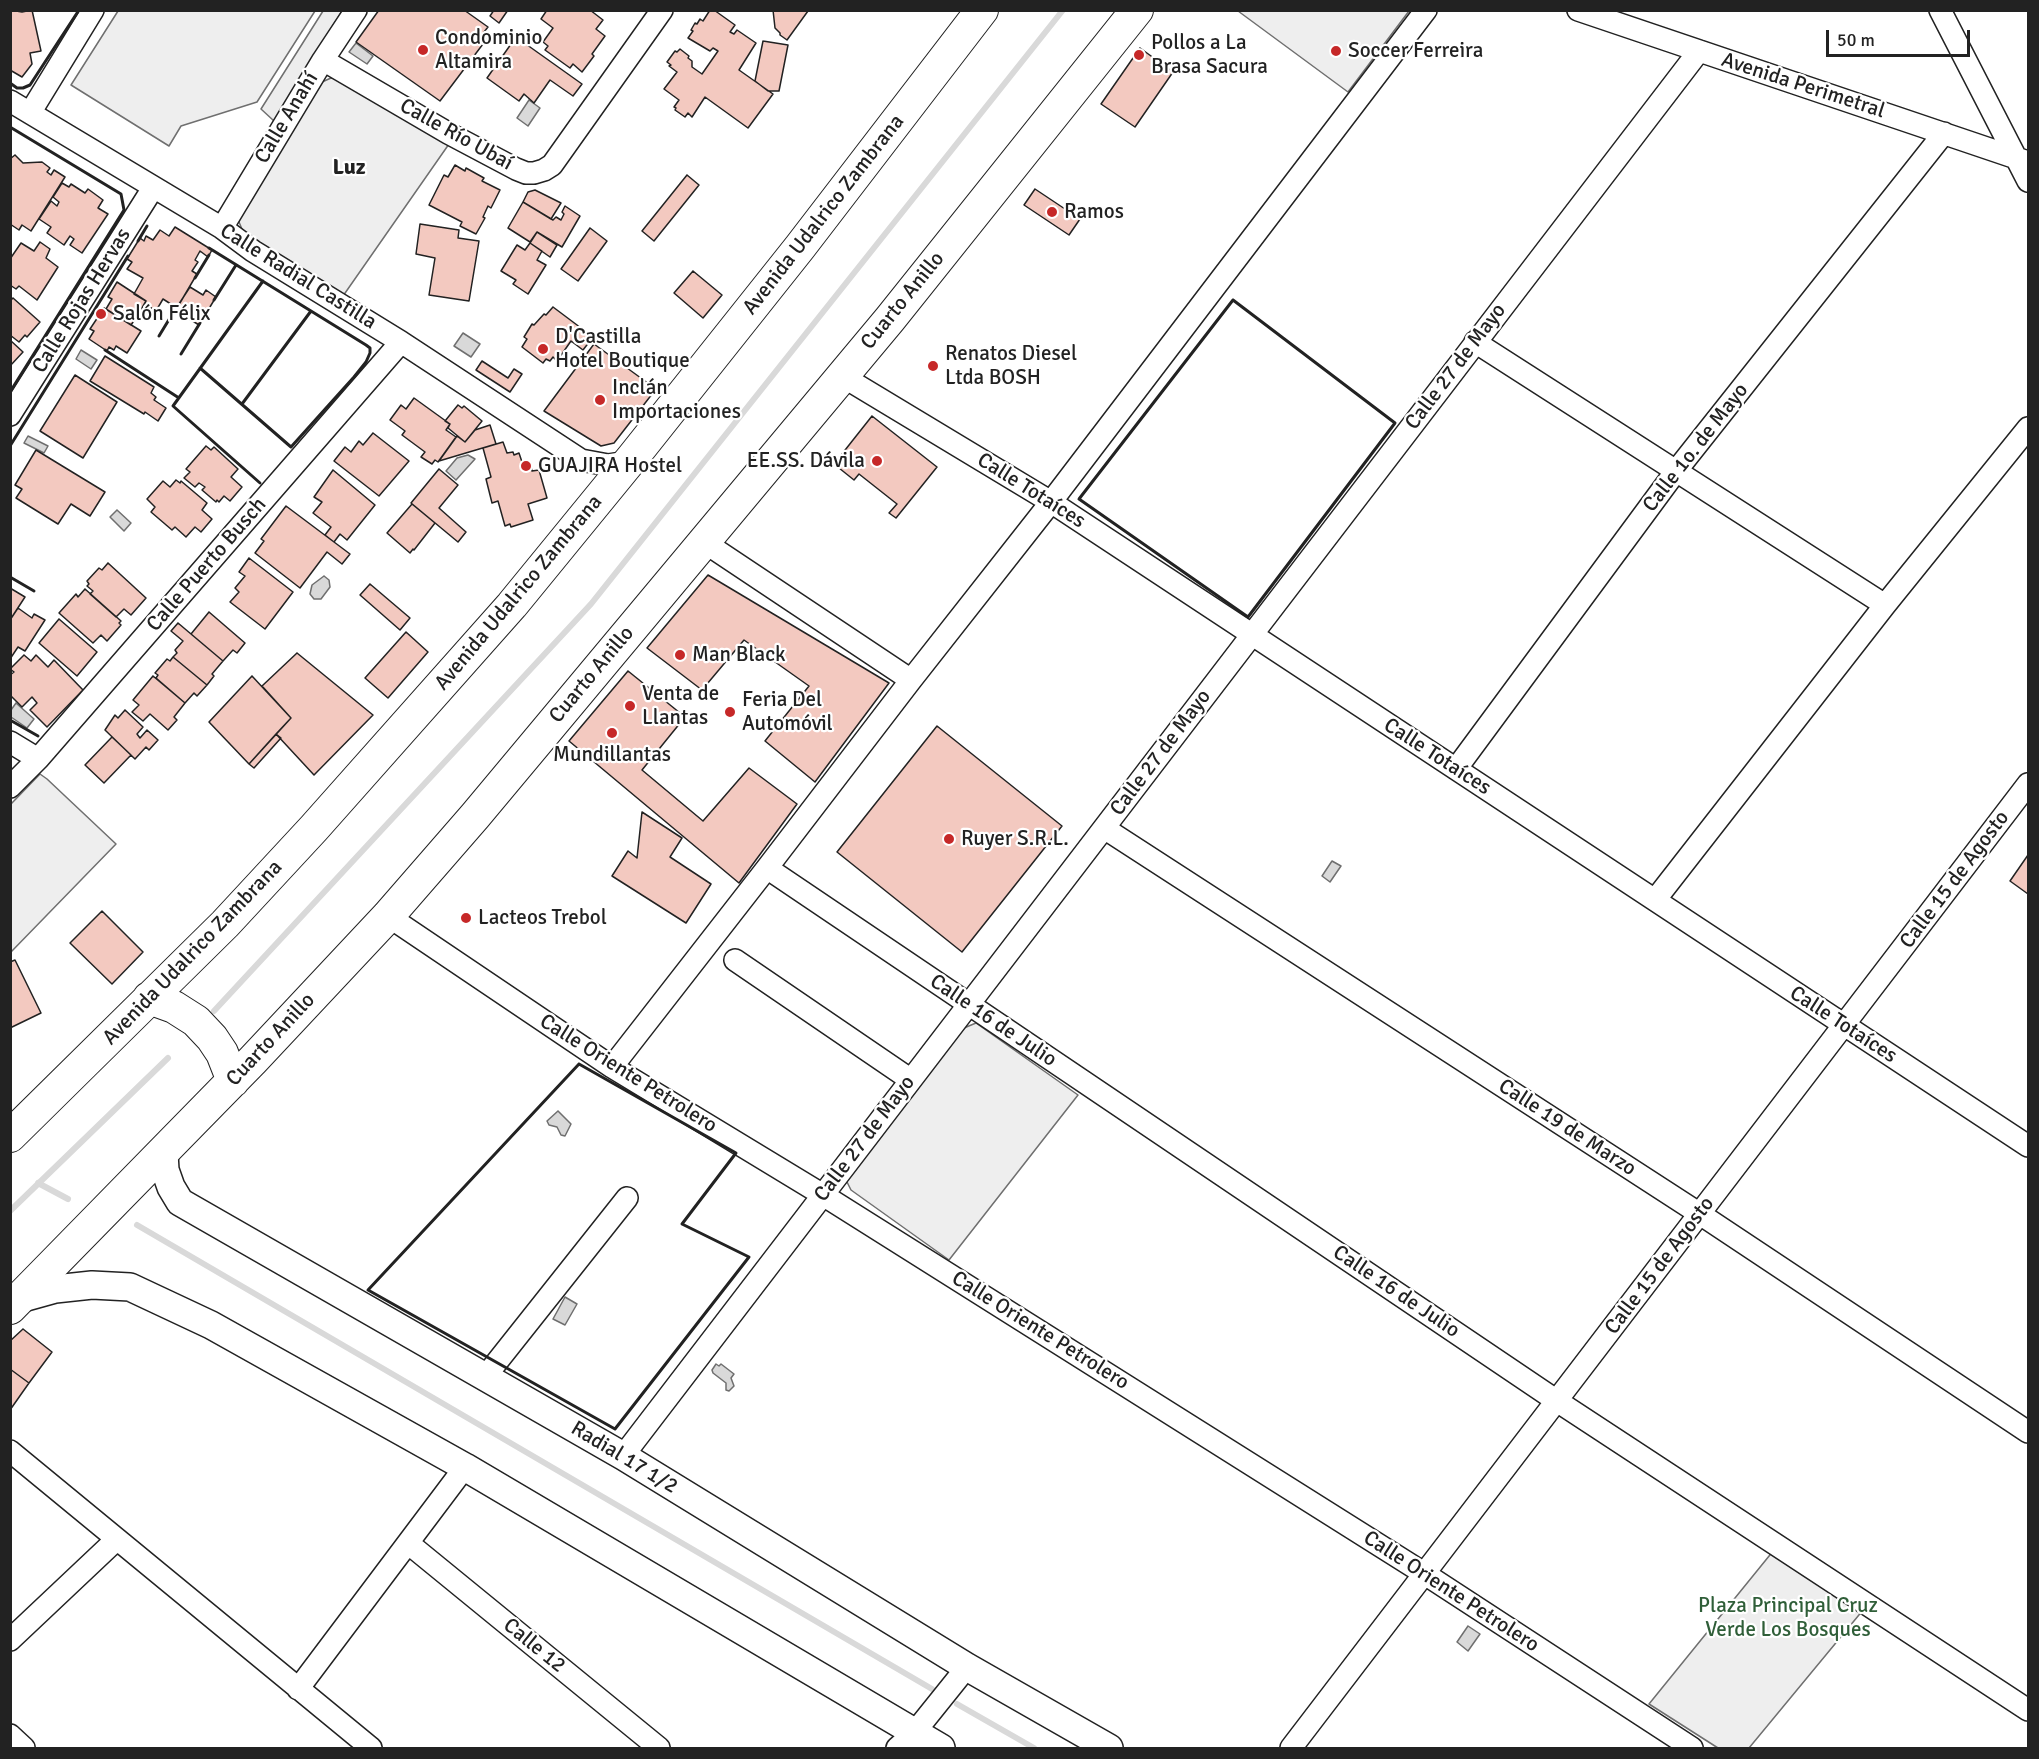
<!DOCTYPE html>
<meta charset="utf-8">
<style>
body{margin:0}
#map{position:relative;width:2039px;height:1759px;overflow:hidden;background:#fff;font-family:Signika,sans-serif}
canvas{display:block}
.frame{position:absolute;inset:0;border:12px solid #222;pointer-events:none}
.scale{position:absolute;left:1826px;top:30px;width:144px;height:27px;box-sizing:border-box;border:3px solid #222;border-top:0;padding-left:8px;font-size:18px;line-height:21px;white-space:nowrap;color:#222;-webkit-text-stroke:4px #fff;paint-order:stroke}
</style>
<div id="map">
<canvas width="2039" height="1759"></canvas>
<div class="frame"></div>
<div class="scale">50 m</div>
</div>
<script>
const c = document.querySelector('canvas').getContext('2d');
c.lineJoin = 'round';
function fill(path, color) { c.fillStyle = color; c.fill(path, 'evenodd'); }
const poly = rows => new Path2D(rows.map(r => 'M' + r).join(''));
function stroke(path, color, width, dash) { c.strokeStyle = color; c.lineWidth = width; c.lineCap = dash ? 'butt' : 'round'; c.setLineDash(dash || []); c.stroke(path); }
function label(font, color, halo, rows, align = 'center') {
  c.font = font + ' Signika,sans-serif'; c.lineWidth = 4.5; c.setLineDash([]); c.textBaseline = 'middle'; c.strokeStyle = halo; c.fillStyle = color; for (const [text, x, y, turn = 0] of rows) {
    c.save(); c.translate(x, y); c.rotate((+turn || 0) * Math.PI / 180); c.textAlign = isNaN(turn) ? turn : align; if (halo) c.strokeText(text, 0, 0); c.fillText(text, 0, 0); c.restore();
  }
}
const green = poly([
 [118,11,118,10,315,11,257,102,181,126,169,146,71,85,118,11],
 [1238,11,1409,11,1348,92,1238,11],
 [331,78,336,79,449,144,343,296,244,234,239,222,240,214,322,82,331,78],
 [40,774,47,779,116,844,11,952,11,804,40,774],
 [976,1023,1078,1095,949,1260,851,1190,847,1182,847,1173,964,1028,976,1023],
 [1778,1545,1868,1604,1749,1748,1718,1748,1649,1704,1778,1545]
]);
const parking = poly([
 [323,11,342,11,274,121,261,109,323,11]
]);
const water = poly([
 [356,43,373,56,367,64,349,52,356,43],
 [529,100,540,108,528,126,517,118,529,100],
 [463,333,480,344,471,357,454,346,463,333],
 [81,350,97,360,91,369,76,359,81,350],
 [28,436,48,446,44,453,24,443,28,436],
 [468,455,475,459,456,480,446,471,457,458,468,455],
 [117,510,131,523,124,531,110,517,117,510],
 [324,576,329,580,330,587,321,599,314,599,310,594,312,585,324,576],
 [16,703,34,719,27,728,11,717,11,710,16,703],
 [1332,861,1341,866,1330,882,1322,876,1332,861],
 [558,1111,571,1124,565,1136,561,1135,557,1127,549,1125,547,1121,558,1111],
 [565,1297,577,1304,565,1325,553,1319,565,1297],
 [716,1364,719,1366,721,1364,734,1374,731,1378,734,1386,729,1391,726,1390,726,1383,713,1373,712,1370,716,1364],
 [1468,1626,1480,1634,1468,1651,1457,1642,1468,1626]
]);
const stream = poly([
 [214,1011,591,604,1063,10],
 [38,1183,68,1199],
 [10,1211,168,1058],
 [137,1225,932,1689],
 [957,1704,1034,1748]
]);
const building = poly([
 [10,10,22,12,32,10,41,51,30,53,32,64,22,77,10,70,10,10],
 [379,10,464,10,488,27,484,32,489,36,440,101,356,42,379,10],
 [494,10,508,10,499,23,490,16,494,10],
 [547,10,590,10,603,20,596,29,605,36,592,54,594,56,582,72,573,64,570,68,545,50,548,46,543,42,553,28,541,19,547,10],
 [710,10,714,10,735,25,730,32,734,34,737,30,756,43,739,70,773,94,748,128,705,97,692,117,688,113,685,117,675,110,676,108,674,107,679,100,664,89,677,72,669,66,671,65,667,62,675,51,677,52,680,49,689,56,688,58,692,61,692,67,702,74,718,51,713,48,710,51,688,38,693,31,691,30,695,23,697,24,700,19,703,21,710,10],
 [773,10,807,10,808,11,787,40,780,35,780,33,775,28,773,10],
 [516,37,582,84,573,96,550,80,534,103,524,94,519,101,487,78,516,37],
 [763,41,788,45,779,91,768,91,755,81,763,41],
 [1140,48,1173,72,1135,127,1101,104,1140,48],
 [15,155,23,163,42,162,50,168,47,172,51,175,54,170,65,177,31,231,22,225,19,230,10,224,10,159,15,155],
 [455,165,465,171,466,168,484,178,482,181,500,190,491,208,488,206,483,217,485,218,476,234,460,226,462,222,429,205,444,175,448,177,455,165],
 [687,175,699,185,654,241,642,231,687,175],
 [62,183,69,187,71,184,85,193,88,189,103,200,98,208,108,214,82,253,70,245,74,239,70,236,64,245,47,233,51,227,39,219,51,201,57,206,59,202,53,197,62,183],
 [1035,189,1080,219,1069,235,1024,205,1035,189],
 [535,190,561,203,551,219,523,202,528,192,535,190],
 [523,202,553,220,556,217,561,220,564,214,562,212,565,206,580,216,562,247,537,232,530,242,508,228,523,202],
 [420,224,459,230,458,238,479,241,469,301,429,295,435,258,416,254,420,224],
 [175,227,212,250,208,257,200,251,195,260,198,262,192,271,197,274,177,308,163,299,156,311,145,304,146,301,134,294,143,278,127,269,132,262,127,259,140,238,144,241,146,236,153,240,160,230,169,236,175,227],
 [590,228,607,241,578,281,561,269,590,228],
 [537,232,557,245,550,257,530,243,537,232],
 [40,242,50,249,46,258,58,267,37,300,19,286,16,289,10,285,10,259,21,243,34,251,40,242],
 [530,243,542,251,537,260,546,265,528,294,513,284,516,280,501,271,517,245,525,250,530,243],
 [693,271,722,295,703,318,674,293,693,271],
 [117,282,146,301,139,313,136,310,134,312,138,315,131,325,106,309,112,299,108,297,117,282],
 [190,287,203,295,206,290,216,297,199,325,175,310,190,287],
 [13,298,40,322,27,337,25,335,19,342,10,335,10,301,13,298],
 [553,307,593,337,583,350,571,341,557,361,553,357,550,361,546,359,543,363,522,347,527,339,524,337,532,324,534,325,544,314,546,315,553,307],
 [104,308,141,331,127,353,116,346,114,350,109,347,107,351,89,339,94,331,90,329,104,308],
 [10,340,23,352,10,366,10,340],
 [594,344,656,389,614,443,601,446,544,411,594,344],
 [105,356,154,387,151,393,156,397,154,400,166,408,158,421,145,412,144,414,90,381,105,356],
 [482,361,508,378,514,369,522,374,510,392,476,370,482,361],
 [75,375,117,402,83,458,40,431,75,375],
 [414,398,450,424,446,430,456,437,438,462,435,460,432,464,421,457,425,452,402,435,405,431,390,420,401,405,406,409,414,398],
 [458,405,462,408,464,406,482,421,465,442,448,428,450,424,445,421,458,405],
 [872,416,937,467,896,518,889,513,897,504,859,474,854,480,834,464,872,416],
 [490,425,496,444,439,461,457,436,465,442,475,430,490,425],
 [373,433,409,461,379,496,334,461,345,447,351,452,359,441,363,445,373,433],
 [503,442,507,453,513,452,514,455,519,453,523,465,530,463,532,471,539,470,547,498,528,504,533,520,511,527,510,524,505,526,498,501,492,503,486,479,491,477,483,448,503,442],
 [206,446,211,450,214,447,238,469,231,477,242,487,230,501,224,496,219,502,217,500,216,502,202,490,205,487,199,483,195,487,184,478,190,472,186,469,206,446],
 [36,450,105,492,90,516,71,504,58,524,16,498,22,489,15,485,36,450],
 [439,469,458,485,439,508,466,532,458,542,411,503,439,469],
 [333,470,375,505,347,540,340,534,334,542,325,535,331,527,313,513,322,502,314,497,333,470],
 [176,480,180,483,181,481,207,503,202,510,212,519,201,532,195,527,186,537,175,527,172,530,151,512,155,507,147,499,163,481,170,487,176,480],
 [412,504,435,523,414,550,413,549,410,553,387,533,412,504],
 [286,506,350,554,342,564,327,552,300,588,255,553,264,541,261,539,286,506],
 [249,558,293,592,265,629,230,602,239,592,235,588,245,576,239,572,249,558],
 [108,563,146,598,131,615,124,609,116,617,90,594,93,591,87,586,89,584,87,581,99,568,102,570,108,563],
 [708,575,889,683,815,782,765,741,809,686,744,640,702,690,647,648,708,575],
 [370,584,410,618,400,630,360,595,370,584],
 [10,588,25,597,10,620,10,588],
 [85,589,121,621,119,623,121,625,107,641,101,635,93,643,59,613,76,594,78,597,85,589],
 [18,608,32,618,34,614,45,620,25,651,18,647,10,659,10,620,18,608],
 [209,612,245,643,237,653,233,650,223,661,191,634,209,612],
 [59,619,97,652,77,676,39,643,59,619],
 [178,623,223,661,212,674,214,676,207,685,173,657,177,653,175,650,183,641,171,631,178,623],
 [406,632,428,652,388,698,365,678,406,632],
 [297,653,373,715,314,775,276,734,291,718,262,686,297,653],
 [24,655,31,661,36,655,48,667,54,660,83,690,47,727,30,710,37,703,32,697,22,707,10,695,10,675,14,672,10,669,24,655],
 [173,657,207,685,197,696,194,693,185,703,156,678,158,675,155,673,167,659,170,661,173,657],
 [628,671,685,717,642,770,703,821,749,768,797,804,739,883,569,741,628,671],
 [153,676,185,703,174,717,177,720,168,730,150,714,143,721,132,712,139,705,133,700,153,676],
 [252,676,291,718,249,764,209,722,252,676],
 [125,710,143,727,137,734,140,738,147,730,158,740,149,750,146,747,135,759,105,730,115,715,118,718,125,710],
 [937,726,1062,826,962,952,837,852,937,726],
 [276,734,281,738,254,768,249,764,276,734],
 [112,737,131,755,104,783,85,765,112,737],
 [642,812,682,838,670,857,711,884,686,923,612,876,628,851,637,858,642,812],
 [2028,855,2028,894,2010,881,2028,855],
 [102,911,143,952,112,984,70,943,102,911],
 [15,960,41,1013,10,1028,10,962,15,960],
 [23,1329,52,1352,29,1383,10,1369,10,1341,23,1329],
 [10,1369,29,1383,10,1410,10,1369]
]);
const minor = poly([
 [1578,10,2028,162],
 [1940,10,2028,181],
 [323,60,448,133,516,169,526,173,534,173,544,170,552,165,662,10],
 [10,101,222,228,253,251,401,342,581,460,608,465,621,463,633,457],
 [30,113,93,10],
 [222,228,323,60,356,10],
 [1475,342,1885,605],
 [842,376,1051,502,2028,1146],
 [10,415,153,188],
 [704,542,911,680],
 [10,742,38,759],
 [1456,769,1676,471,1944,133],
 [10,787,38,759,401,342],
 [1104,828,1700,1214,2028,1432],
 [767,868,1557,1401,2028,1710],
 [1655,900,1885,605,2028,428],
 [388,916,612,1067,823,1195,1425,1574,1692,1748],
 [735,960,911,1080],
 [612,1067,767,868,911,680,1051,502,1426,10],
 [485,1377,627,1198],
 [10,1451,371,1748],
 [623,1456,1699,51],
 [408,1543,659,1748],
 [10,1640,117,1539],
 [298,1689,465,1467],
 [10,1735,24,1748],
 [897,1748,914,1733,967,1667],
 [1291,1748,2028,784]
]);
const major = poly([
 [164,1153,165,1170,171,1187,180,1202,623,1456,967,1667,1109,1748],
 [19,1299,55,1289,92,1285,130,1287,211,1325,465,1467,941,1748]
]);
const highway = poly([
 [149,998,174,1007,196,1021,212,1038,222,1053,233,1081],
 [10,1136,225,924,314,828,512,605,633,457,800,247,982,10],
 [10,1308,253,1060,388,916,475,816,890,319,1137,10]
]);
const wall = poly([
 [10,83,17,88,23,88,30,85,79,10],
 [10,127,121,194,124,210,10,392],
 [138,241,147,226],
 [195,278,209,255],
 [214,300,236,265],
 [1233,300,1395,423,1248,617,1079,499,1233,300],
 [159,336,176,308],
 [105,350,179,398],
 [181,354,200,323],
 [200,368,291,447,354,377,366,362,370,353,370,348,366,345,209,248],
 [242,404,311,311],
 [10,446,128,256],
 [260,483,173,406,263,281],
 [10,577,34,591],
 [10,720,38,736],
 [579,1064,736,1153,682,1224,749,1257,615,1429,368,1290,579,1064]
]);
const markers = [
 [423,50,6,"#c62828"],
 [1336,51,6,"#c62828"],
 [1139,55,6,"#c62828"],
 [1052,212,6,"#c62828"],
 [101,314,6,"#c62828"],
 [543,349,6,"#c62828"],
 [933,366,6,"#c62828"],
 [600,400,6,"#c62828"],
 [877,461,6,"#c62828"],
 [526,466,6,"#c62828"],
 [680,655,6,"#c62828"],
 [630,706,6,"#c62828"],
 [730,712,6,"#c62828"],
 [612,733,6,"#c62828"],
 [949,839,6,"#c62828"],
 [466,918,6,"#c62828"]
];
const poiNames = [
 ["Condominio",435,38],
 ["Altamira",435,62],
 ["Pollos a La",1151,43],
 ["Brasa Sacura",1151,67],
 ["Soccer Ferreira",1348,51],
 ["Ramos",1064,212],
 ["Salón Félix",113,314],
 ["D'Castilla",555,337],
 ["Hotel Boutique",555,361],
 ["Renatos Diesel",945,354],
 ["Ltda BOSH",945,378],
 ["Inclán",612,388],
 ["Importaciones",612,412],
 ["EE.SS. Dávila",865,461,"right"],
 ["GUAJIRA Hostel",538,466],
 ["Man Black",692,655],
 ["Venta de",642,694],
 ["Llantas",642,718],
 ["Feria Del",742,700],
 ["Automóvil",742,724],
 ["Mundillantas",612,755,"center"],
 ["Ruyer S.R.L.",961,839],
 ["Lacteos Trebol",478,918]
];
const streetNames = [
 ["Avenida Perimetral",1803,86,18],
 ["Calle Anahí",287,118,-59],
 ["Calle Río Ubaí",456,135,29],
 ["Avenida Udalrico Zambrana",824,215,-52],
 ["Calle Radial Castilla",298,277,32],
 ["Calle Rojas Hervas",82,301,-58],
 ["Cuarto Anillo",903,301,-51],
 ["Calle 27 de Mayo",1456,367,-53],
 ["Calle 1o. de Mayo",1696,448,-52],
 ["Calle Totaíces",1031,491,32],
 ["Calle Puerto Busch",207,565,-49],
 ["Avenida Udalrico Zambrana",519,593,-50],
 ["Cuarto Anillo",592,675,-50],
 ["Calle 27 de Mayo",1161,753,-53],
 ["Calle Totaíces",1437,757,33],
 ["Calle 15 de Agosto",1955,880,-53],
 ["Avenida Udalrico Zambrana",193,953,-46],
 ["Calle 16 de Julio",993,1021,34],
 ["Calle Totaíces",1843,1025,33],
 ["Cuarto Anillo",271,1040,-47],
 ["Calle Oriente Petrolero",628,1074,32],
 ["Calle 19 de Marzo",1567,1128,33],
 ["Calle 27 de Mayo",865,1139,-53],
 ["Calle 15 de Agosto",1660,1266,-53],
 ["Calle 16 de Julio",1396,1292,34],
 ["Calle Oriente Petrolero",1040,1331,32],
 ["Radial 17 1/2",624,1458,31],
 ["Calle Oriente Petrolero",1451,1592,33],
 ["Calle 12",534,1646,39]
];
const parkNames = [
 ["Plaza Principal Cruz",1788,1606],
 ["Verde Los Bosques",1788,1630]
];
const neighbourhoodNames = [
 ["Luz",349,168]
];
fill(green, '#eee');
stroke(green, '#6f6f6f', 1.5);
fill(parking, '#ededed');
stroke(parking, '#6f6f6f', 1.5);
fill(water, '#d9d9d9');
stroke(water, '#6f6f6f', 1.5);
stroke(stream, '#d9d9d9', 6);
fill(building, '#f3c9c0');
stroke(building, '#222', 1.5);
stroke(minor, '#222', 24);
stroke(major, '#222', 30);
stroke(highway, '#222', 34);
stroke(minor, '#fff', 21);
stroke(major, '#fff', 27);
stroke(highway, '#fff', 32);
stroke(wall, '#222', 3);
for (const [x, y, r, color] of markers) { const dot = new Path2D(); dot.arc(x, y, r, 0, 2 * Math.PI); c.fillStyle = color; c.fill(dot); stroke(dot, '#fff', 2); }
label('21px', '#222', '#fff', poiNames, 'left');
label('21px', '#222', '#fff', streetNames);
label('21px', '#2f5e38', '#fff', parkNames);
label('bold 22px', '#222', '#fff', neighbourhoodNames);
</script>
